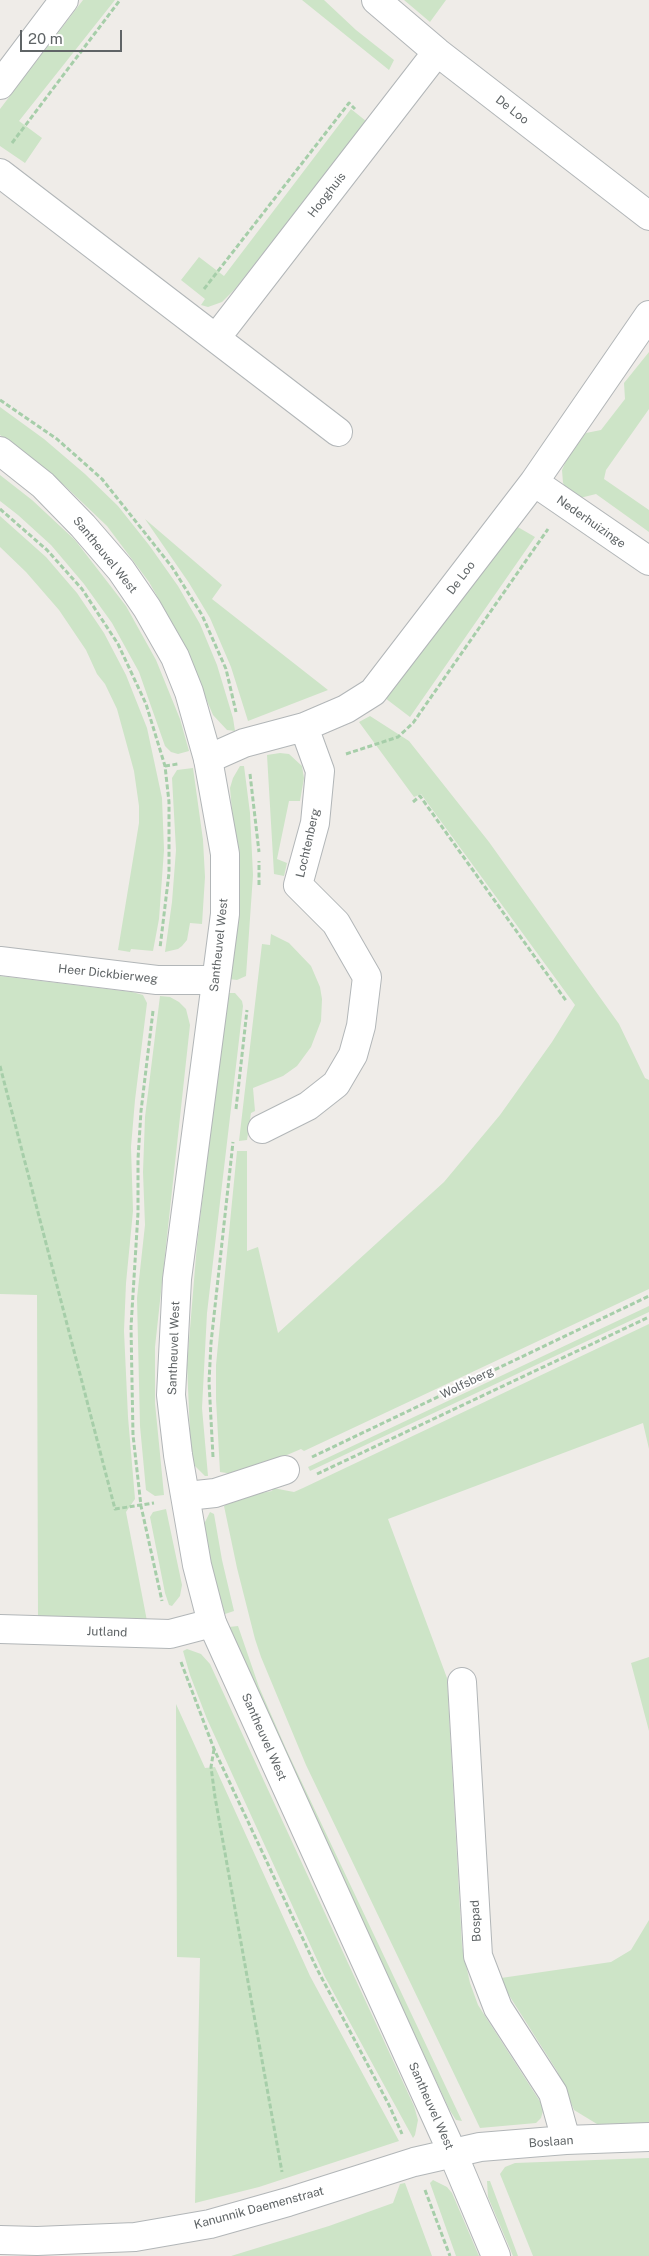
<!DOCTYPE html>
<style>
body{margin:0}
#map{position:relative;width:649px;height:2256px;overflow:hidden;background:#efece8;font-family:"Public Sans",sans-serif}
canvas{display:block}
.scale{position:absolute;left:20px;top:30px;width:102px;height:22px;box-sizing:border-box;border:2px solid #5f6466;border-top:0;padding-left:6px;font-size:15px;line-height:18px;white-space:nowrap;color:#5f6466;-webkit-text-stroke:4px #fff;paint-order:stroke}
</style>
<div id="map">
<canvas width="649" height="2256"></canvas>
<div class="scale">20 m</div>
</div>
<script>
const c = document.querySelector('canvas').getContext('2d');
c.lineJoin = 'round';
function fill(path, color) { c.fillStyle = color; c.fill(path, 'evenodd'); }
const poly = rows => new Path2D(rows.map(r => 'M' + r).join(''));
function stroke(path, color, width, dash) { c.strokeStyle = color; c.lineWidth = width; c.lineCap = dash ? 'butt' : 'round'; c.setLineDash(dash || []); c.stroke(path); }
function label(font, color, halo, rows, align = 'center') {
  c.font = font + ' "Public Sans",sans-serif'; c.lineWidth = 4; c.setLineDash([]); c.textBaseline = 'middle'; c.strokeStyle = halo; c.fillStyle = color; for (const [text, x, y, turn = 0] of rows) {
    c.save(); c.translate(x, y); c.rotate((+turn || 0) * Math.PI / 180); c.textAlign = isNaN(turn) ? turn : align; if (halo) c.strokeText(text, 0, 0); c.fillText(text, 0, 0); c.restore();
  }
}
const green = poly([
 [83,0,115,0,19,121,42,138,25,163,0,146,0,109],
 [302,0,324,0,356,30,394,60,389,70],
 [404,0,446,0,430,22],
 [351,109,366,121,235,289,222,302,208,307,201,305,205,299,181,280,199,257,224,276],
 [649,352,649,409,606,470,604,479,649,510,649,532,596,494,580,498,569,492,563,483,562,470,568,456,586,433,601,430,625,399,624,383],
 [0,407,44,439,85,474,118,506,149,545,178,586,200,624,217,665,233,718,235,731,227,730,213,715,179,635,149,582,107,526,65,486,0,435],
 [0,475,32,500,75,540,126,606,156,660,180,719,189,751,178,754,171,752,165,746,139,672,112,623,84,584,51,545,18,515,0,501],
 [0,516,46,557,77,593,104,633,126,675,147,728,162,798,164,850,159,919,153,951,131,949,130,952,118,950,139,823,139,806,134,771,117,709,105,684,97,674,86,650,59,610,26,572,0,547],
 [145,519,222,585,212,599,328,690,248,721,231,667,210,618,189,583],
 [516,526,535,537,410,717,385,698],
 [370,716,409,741,489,842,619,1024,645,1078,649,1080,649,1289,304,1451,301,1449,254,1469,233,1474,220,1472,216,1399,216,1365,237,1151,247,1151,247,1251,258,1247,278,1333,444,1182,500,1115,552,1042,575,1005,421,794,414,797,359,722],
 [280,753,289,754,302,766,304,778,300,801,289,801,277,859,287,863,284,876,274,874,267,755],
 [240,766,244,766,250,813,253,875,246,976,237,980,229,979,238,881,230,788,233,778],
 [193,768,203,840,205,877,202,924,190,923,187,940,182,946,178,949,165,952,172,902,176,850,172,778,177,770],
 [271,934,289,943,311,966,320,987,322,999,321,1021,311,1047,297,1066,283,1076,253,1088,255,1111,251,1113,247,1140,239,1141,262,944,270,945],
 [0,976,132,992,143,995,147,1003,135,1100,131,1147,133,1211,126,1283,124,1331,128,1417,135,1499,126,1512,147,1621,38,1620,37,1295,0,1294],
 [227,993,235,993,242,1001,243,1006,207,1313,202,1408,208,1476,205,1476,193,1464,191,1457,187,1365,197,1244],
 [160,996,170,997,179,1002,186,1009,190,1025,155,1347,155,1403,164,1495,155,1496,146,1490,140,1426,137,1298,145,1225,143,1172,145,1117],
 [649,1306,649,1312,310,1471,308,1467],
 [649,1324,649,1449,643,1423,388,1519,447,1678,462,1946,470,1983,478,2005,541,2103,543,2111,541,2118,536,2123,480,2128,306,1765,261,1657,255,1639,237,1568,224,1506,233,1500,250,1495,272,1491,273,1488,294,1492,303,1488],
 [166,1509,182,1585,180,1596,172,1606,169,1605,165,1593,150,1517,153,1512],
 [210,1512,214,1514,222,1560,234,1611,225,1614,205,1546,203,1526],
 [238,1626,259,1687,287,1751,462,2121,456,2120,449,2109,237,1648,229,1627],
 [187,1649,201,1654,210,1664,414,2106,418,2120,415,2135,413,2138,325,1977,308,1940,207,1719,190,1675,183,1651],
 [649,1657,649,1731,631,1663],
 [176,1704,205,1768,215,1767,310,1976,399,2141,259,2187,195,2203,200,1958,177,1957],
 [649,1920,649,2123,597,2124,574,2110,557,2071,505,1989,501,1978,611,1962,631,1950],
 [649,2158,649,2256,533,2256,500,2174,505,2167,515,2163],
 [433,2180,447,2187,452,2193,479,2256,456,2256,430,2183],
 [487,2181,490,2181,518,2256,513,2256,488,2197],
 [405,2183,432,2256,231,2256,329,2226,393,2203,400,2184]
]);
const path = poly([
 [12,143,120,0],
 [204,289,349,103,355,109],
 [0,400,57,439,102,479,172,567,202,615,226,669,236,712],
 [0,509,47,550,82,589,118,644,146,704,165,766,169,802,169,873,160,948],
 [346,754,398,737,413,723,548,529],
 [165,766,178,764],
 [250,774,259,852],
 [413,802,420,796,567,1002],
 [259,885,259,861],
 [153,1011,141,1111,138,1159,138,1213,131,1327,133,1435,141,1506,162,1601],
 [0,1066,115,1509,154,1503],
 [236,1109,247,1010],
 [213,1457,209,1382,211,1343,233,1142],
 [312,1457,649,1296],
 [317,1474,649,1317],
 [181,1662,214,1749,317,1969,389,2105,402,2134],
 [214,1749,211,1767,215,1797,282,2172],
 [425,2190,450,2256]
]);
const minor = poly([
 [376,0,437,52,649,216],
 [0,85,64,0],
 [0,173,338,432],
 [216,338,437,52],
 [534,482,649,561],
 [208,759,244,743,304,727,346,709,373,692,534,482,649,315],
 [0,961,157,980,216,980],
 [262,1129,308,1106,336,1084,353,1055,361,1026,367,977,336,923,298,885,315,823,320,771,304,727],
 [187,1496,215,1493,285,1470],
 [0,1629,170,1634,212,1623],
 [462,1682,478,1956,498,2008,553,2093,566,2140],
 [0,2240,37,2241,135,2237,210,2224,288,2202,414,2162,480,2147,566,2140,649,2137]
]);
const tertiary = poly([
 [0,451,43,485,83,526,121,570,147,608,175,657,189,692,208,759,225,854,225,914,177,1279,171,1395,178,1455,197,1565,212,1623,453,2154,496,2256]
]);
const streetNames = [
 ["De Loo",512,110,38],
 ["Hooghuis",327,195,-52],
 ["Nederhuizinge",591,522,35],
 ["Santheuvel West",105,555,51],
 ["De Loo",461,578,-53],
 ["Lochtenberg",308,843,-77],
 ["Santheuvel West",219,945,-84],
 ["Heer Dickbierweg",108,974,6],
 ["Santheuvel West",174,1348,-88],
 ["Wolfsberg",467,1383,-26],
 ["Jutland",107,1632,2],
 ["Santheuvel West",264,1737,66],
 ["Bospad",476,1921,-93],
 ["Santheuvel West",431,2106,66],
 ["Boslaan",551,2142,-4],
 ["Kanunnik Daemenstraat",259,2208,-15]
];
fill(green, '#cde4c7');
stroke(minor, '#b2b6b8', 30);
stroke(tertiary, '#b2b6b8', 30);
stroke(path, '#a6cea9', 3, [5, 2.5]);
stroke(minor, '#fff', 28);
stroke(tertiary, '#fff', 28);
label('12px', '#5f6466', '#fff', streetNames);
</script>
